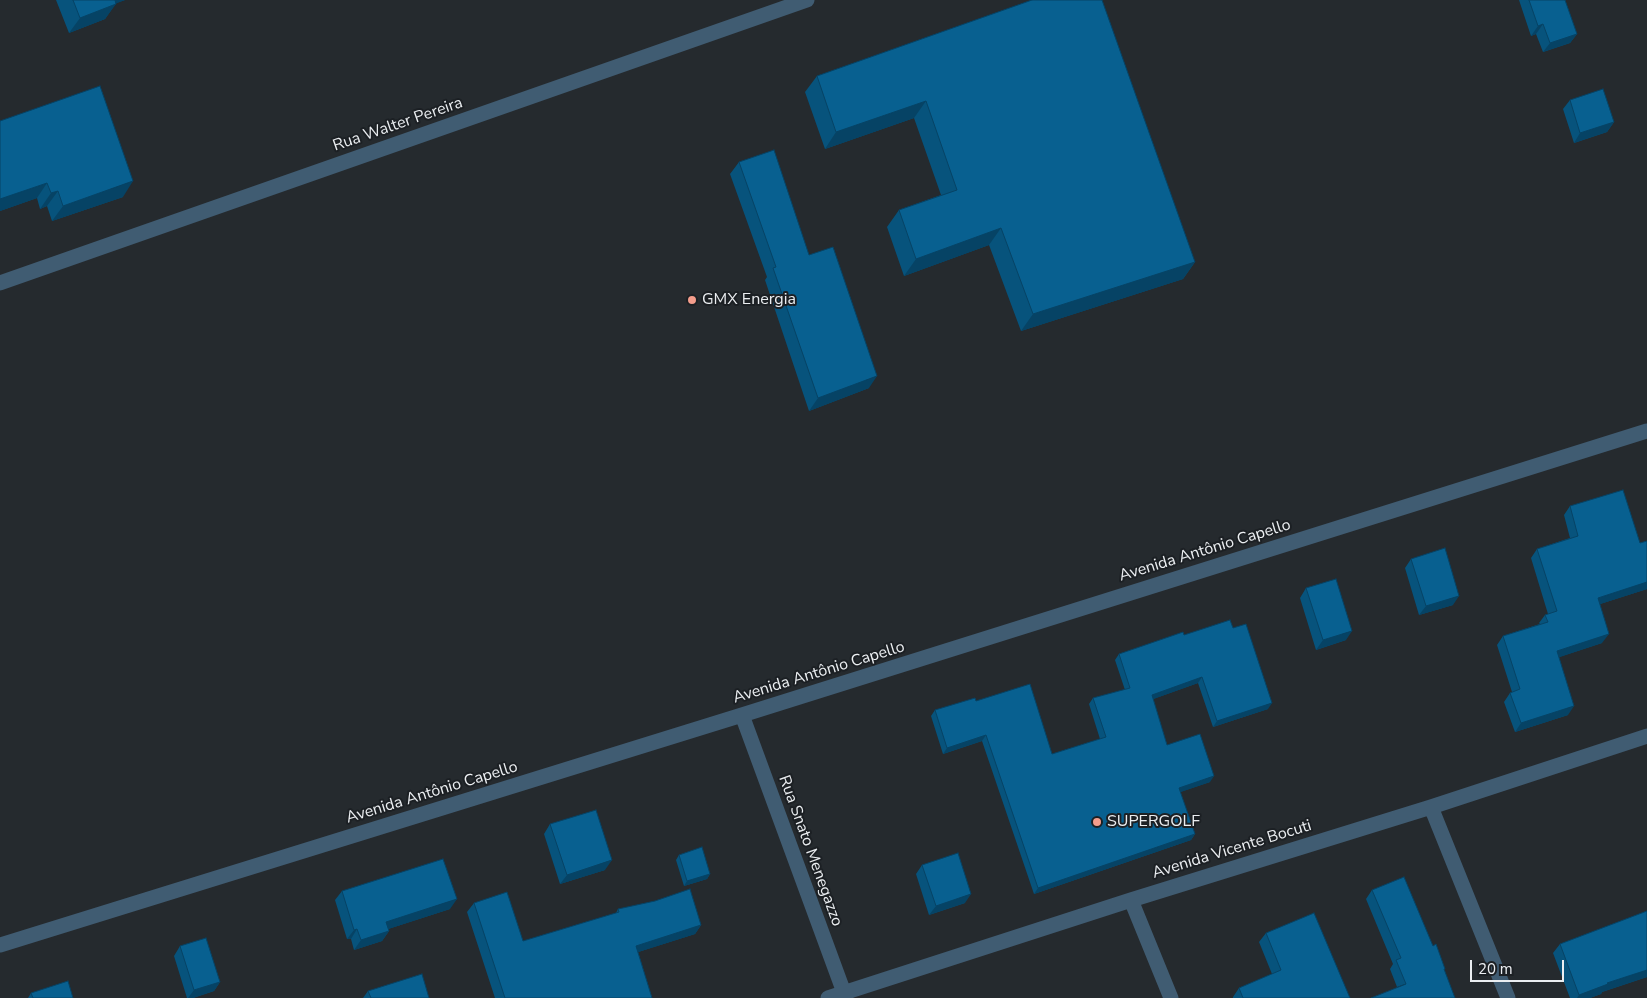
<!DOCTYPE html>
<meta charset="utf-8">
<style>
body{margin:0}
#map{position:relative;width:1647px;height:998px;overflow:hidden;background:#252a2e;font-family:"Nunito Sans",sans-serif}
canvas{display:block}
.scale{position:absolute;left:1470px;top:960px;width:94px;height:22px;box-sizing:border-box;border:2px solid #ebeef1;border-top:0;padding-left:6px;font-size:15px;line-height:18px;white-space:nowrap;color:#ebeef1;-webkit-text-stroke:4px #1c2024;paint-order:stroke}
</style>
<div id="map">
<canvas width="1647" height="998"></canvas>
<div class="scale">20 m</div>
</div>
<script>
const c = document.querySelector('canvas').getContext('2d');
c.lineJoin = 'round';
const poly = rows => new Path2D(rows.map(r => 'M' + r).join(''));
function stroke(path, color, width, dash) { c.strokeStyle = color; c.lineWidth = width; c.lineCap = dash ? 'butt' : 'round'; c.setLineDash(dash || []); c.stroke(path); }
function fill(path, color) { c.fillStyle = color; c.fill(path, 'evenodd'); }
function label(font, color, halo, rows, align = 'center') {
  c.font = font + ' "Nunito Sans",sans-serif'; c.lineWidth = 4; c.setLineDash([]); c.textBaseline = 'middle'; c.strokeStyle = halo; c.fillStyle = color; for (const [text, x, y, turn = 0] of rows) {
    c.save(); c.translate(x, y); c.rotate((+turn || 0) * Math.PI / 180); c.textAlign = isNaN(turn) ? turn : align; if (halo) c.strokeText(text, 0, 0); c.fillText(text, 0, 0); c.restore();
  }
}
const minor = poly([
 [0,283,807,0],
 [742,715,846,998],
 [1431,807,1508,998],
 [1131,900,1171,998],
 [0,945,742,715,1647,431],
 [828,998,1131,900,1431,807,1647,736]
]);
const wall = poly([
 [56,0,125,0,116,3,105,19,69,33],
 [1032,0,1195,262,1183,279,1021,331,989,245,904,276,887,227,899,210,941,195,914,118,825,149,805,92,817,76],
 [1519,0,1565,0,1577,34,1570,43,1543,52,1536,34,1531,36],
 [1570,100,1614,122,1607,132,1574,143,1563,109],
 [0,121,123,197,52,221,47,206,40,209,37,198,0,211],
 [739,162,809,255,869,388,809,411,765,280,767,277,730,174],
 [1570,506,1640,543,1647,541,1647,589,1600,604,1602,643,1559,657,1568,715,1515,732,1504,702,1510,693,1512,692,1497,645,1503,636,1540,624,1539,623,1545,615,1548,614,1531,558,1537,549,1570,538,1564,515],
 [1411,559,1453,605,1419,615,1405,568],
 [1306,588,1346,640,1316,650,1300,598],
 [1233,628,1268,709,1213,727,1198,683,1153,699,1167,745,1210,782,1180,792,1195,834,1191,840,1034,894,982,741,943,754,931,716,935,710,976,701,1052,754,1100,739,1089,704,1093,698,1125,690,1115,660,1119,654,1184,635],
 [550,824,605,870,560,884,544,834],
 [679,855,710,874,707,879,684,886,676,860],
 [922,865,965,903,929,915,916,874],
 [1372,890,1445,969,1397,987,1390,969,1393,964,1366,899],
 [342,891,450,909,388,929,389,931,382,941,354,950,351,939,347,939,335,900],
 [474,903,523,941,616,913,618,909,701,925,695,934,638,952,652,998,495,998,467,912],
 [1647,911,1647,977,1602,992,1601,994,1590,998,1570,998,1553,953,1560,944],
 [1266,933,1350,998,1233,998,1233,997,1239,988,1272,974,1259,942],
 [180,946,220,982,214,991,193,998,187,998,174,956],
 [368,991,429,998,363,998],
 [31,993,73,998,28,998]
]);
const shadedWall = poly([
 [108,0,125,0,102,9],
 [116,4,105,19,69,33,80,18],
 [1543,24,1536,34,1531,36,1538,26],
 [1577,34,1570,43,1543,52,1550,43],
 [926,101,914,118,825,149,836,132],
 [1614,122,1607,132,1574,143,1580,133],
 [133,181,123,197,52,221,63,206],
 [47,183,37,198,0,211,0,199],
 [58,191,47,206,40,209,51,193],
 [1001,228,989,245,904,276,916,259],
 [1195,262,1183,279,1021,331,1033,314],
 [877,376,869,388,809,411,818,398],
 [1647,582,1647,589,1591,607,1598,598],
 [1459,596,1453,605,1419,615,1426,606],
 [1352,631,1346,640,1316,650,1323,640],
 [1609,634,1602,643,1551,660,1557,651],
 [1202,677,1198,683,1148,701,1152,695],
 [1272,703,1268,709,1213,727,1217,721],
 [1574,706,1568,715,1515,732,1521,723],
 [986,735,982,741,943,754,947,748],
 [1214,776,1210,782,1175,794,1179,788],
 [1195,834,1191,840,1034,894,1038,888],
 [612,860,605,870,560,884,567,875],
 [710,874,707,879,684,886,687,881],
 [971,894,965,903,929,915,936,906],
 [457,899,450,909,379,932,386,922],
 [701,925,695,934,629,955,636,946],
 [357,929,351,939,347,939,354,930],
 [389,931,382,941,354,950,361,940],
 [1647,970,1647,977,1602,992,1601,994,1590,998,1577,998,1579,995,1607,983],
 [220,982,214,991,193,998,188,998,194,990]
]);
const building = poly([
 [73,0,115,0,116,4,80,18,73,0],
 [1032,0,1102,0,1195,262,1033,314,1001,228,916,259,899,210,957,190,926,101,836,132,817,76,1032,0],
 [1529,0,1565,0,1577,34,1550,43,1543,24,1538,26,1529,0],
 [100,86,133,181,63,206,58,191,51,193,47,183,0,199,0,121,100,86],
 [1603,89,1614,122,1580,133,1570,100,1603,89],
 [774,150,809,255,833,247,877,376,818,398,773,268,776,267,739,162,774,150],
 [1623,490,1640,543,1647,541,1647,582,1598,598,1609,634,1557,651,1574,706,1521,723,1510,693,1520,689,1503,636,1548,622,1545,615,1557,611,1537,549,1578,536,1570,506,1623,490],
 [1445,548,1459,596,1426,606,1411,559,1445,548],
 [1336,579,1352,631,1323,640,1306,588,1336,579],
 [1230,620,1233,628,1246,624,1272,703,1217,721,1202,677,1152,695,1167,745,1200,734,1214,776,1179,788,1195,834,1038,888,986,735,947,748,935,710,975,698,976,701,1030,684,1052,754,1106,737,1093,698,1130,688,1119,654,1183,632,1184,635,1230,620],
 [596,810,612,860,567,875,550,824,596,810],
 [702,847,710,874,687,881,679,855,702,847],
 [958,853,971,894,936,906,922,865,958,853],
 [443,859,457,899,386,922,389,931,361,940,357,929,354,930,342,891,443,859],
 [1404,877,1433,946,1436,944,1445,969,1444,969,1455,998,1371,998,1406,984,1396,960,1401,958,1372,890,1404,877],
 [690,889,701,925,636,946,652,998,505,998,474,903,507,892,523,941,619,912,618,909,655,901,690,889],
 [1647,911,1647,970,1607,983,1608,984,1579,995,1560,944,1647,911],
 [1314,913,1350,998,1243,998,1239,988,1281,970,1266,933,1314,913],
 [206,938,220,982,194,990,180,946,206,938],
 [422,974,429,998,371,998,368,991,422,974],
 [68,981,73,998,33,998,31,993,68,981]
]);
const markers = [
 [692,300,5,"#f49d8c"],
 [1097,822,5,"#f49d8c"]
];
const streetNames = [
 ["Rua Walter Pereira",398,125,-19],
 ["Avenida Antônio Capello",1205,551,-17],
 ["Avenida Antônio Capello",819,673,-17],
 ["Avenida Antônio Capello",432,793,-17],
 ["Avenida Vicente Bocuti",1232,850,-17],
 ["Rua Snato Menegazzo",810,851,70]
];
const poiNames = [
 ["GMX Energia",702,300],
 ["SUPERGOLF",1107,822]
];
stroke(minor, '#405c72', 15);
fill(wall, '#07537c');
fill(shadedWall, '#064365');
fill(building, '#086090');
stroke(building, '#064365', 1);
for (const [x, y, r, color] of markers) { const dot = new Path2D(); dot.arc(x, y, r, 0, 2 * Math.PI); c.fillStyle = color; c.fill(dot); stroke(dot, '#1c2024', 2); }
label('16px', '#ebeef1', '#1c2024', streetNames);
label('16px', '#ebeef1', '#1c2024', poiNames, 'left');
</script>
